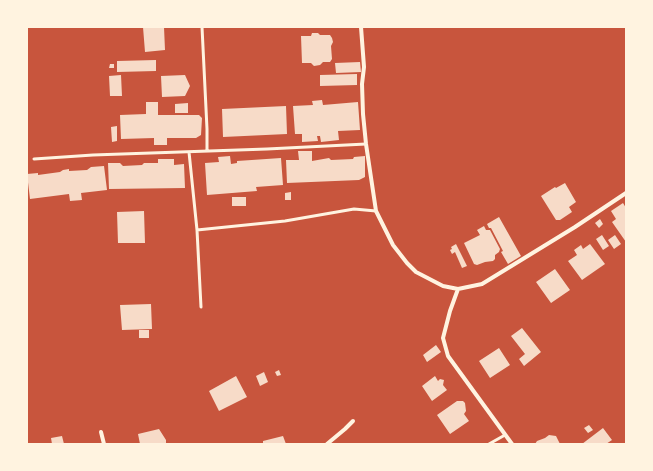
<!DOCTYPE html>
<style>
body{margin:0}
#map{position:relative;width:653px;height:471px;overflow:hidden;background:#c8553d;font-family:"Roboto Condensed",sans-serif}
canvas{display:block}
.frame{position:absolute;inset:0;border:28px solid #fff3e0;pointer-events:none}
</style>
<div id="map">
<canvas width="653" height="471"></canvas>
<div class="frame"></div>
</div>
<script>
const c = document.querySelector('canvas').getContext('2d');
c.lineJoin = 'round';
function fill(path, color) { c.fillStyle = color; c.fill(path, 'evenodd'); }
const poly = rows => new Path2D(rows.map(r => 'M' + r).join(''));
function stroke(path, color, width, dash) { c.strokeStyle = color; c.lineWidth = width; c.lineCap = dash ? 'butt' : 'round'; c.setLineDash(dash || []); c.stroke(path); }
const building = poly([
 [143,27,164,27,165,50,145,52],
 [312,33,318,33,320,35,330,35,332,38,333,42,331,46,332,59,330,62,323,62,320,65,314,66,311,63,302,63,301,36,311,36],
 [156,60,156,71,117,72,117,61],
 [360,62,361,72,336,73,335,63],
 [110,64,114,64,114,68,109,68],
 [357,74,357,85,320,86,320,75],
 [121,75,122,96,110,96,109,76],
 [185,75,190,86,185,96,162,97,161,76],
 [322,100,323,105,358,102,360,130,338,131,339,140,321,142,320,136,317,136,318,141,302,142,302,134,295,134,293,106,313,105,312,101],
 [146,102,158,102,158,115,199,115,202,118,201,135,196,138,167,138,167,145,154,145,154,138,121,139,120,115,146,114],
 [188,103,188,113,175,113,175,104],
 [286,106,287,134,223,137,222,109],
 [117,126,117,141,112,142,111,127],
 [298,151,312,151,312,161,329,158,331,160,353,159,354,157,365,156,365,177,359,180,287,183,286,160,299,160],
 [230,156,231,164,237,163,237,161,281,158,283,185,256,187,257,191,207,195,205,163,219,162,218,157],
 [158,159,174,159,174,165,184,164,185,188,109,189,108,163,120,163,123,166,142,165,144,163,158,163],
 [104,166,107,190,81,193,82,200,70,201,69,194,30,199,27,174,38,173,38,175,60,172,63,170,69,169,69,171,87,170,91,167],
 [565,183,576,202,569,207,572,212,560,220,556,220,541,196,555,187,556,188],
 [291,192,291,200,285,200,285,193],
 [232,197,246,197,246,206,232,206],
 [623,203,626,208,626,242,612,222,616,219,611,211],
 [144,211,145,243,118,243,117,212],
 [499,217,521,256,508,264,501,252,503,251,491,228,489,228,487,224],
 [600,219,603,224,599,228,595,223],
 [484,226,486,230,490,230,500,249,499,252,495,255,495,259,493,261,485,262,477,265,474,264,464,243,480,235,477,230],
 [602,235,609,246,603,250,596,239],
 [615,235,621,244,614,249,608,240],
 [456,244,467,266,462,268,455,252,452,254,450,250,452,249,451,247],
 [590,244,605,264,582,280,568,261,577,255,574,250,581,245,583,249],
 [555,269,570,290,551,303,536,282],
 [151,304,152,329,122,330,120,305],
 [522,328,541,352,524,366,519,359,525,354,511,336],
 [139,330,149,330,149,338,139,338],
 [436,345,441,352,427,362,423,355],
 [499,348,510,365,490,378,479,361],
 [279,370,281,375,277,376,275,372],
 [264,372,268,382,260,386,256,376],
 [236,376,247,397,219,411,209,391],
 [435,376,438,381,440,379,444,380,443,385,447,390,432,401,422,386],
 [457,401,463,401,465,403,466,411,464,414,469,421,450,434,437,415],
 [589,425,593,430,588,433,584,428],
 [603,428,612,440,606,444,582,444],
 [159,429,166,440,166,444,140,444,138,434],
 [549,435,556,436,560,444,535,444,537,441,545,438],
 [62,436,64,444,52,444,51,438],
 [283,436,286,444,263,444,263,441]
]);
const service = poly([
 [202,27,207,129,207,151],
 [189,152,197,230,285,221,354,209,376,211],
 [34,159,93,155,267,149,366,144],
 [197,230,201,307],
 [489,444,505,435]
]);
const minor = poly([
 [361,27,364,67,362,84,363,114,366,144,376,211,393,245,407,263,416,272,443,286,458,289,482,284,575,227,626,193],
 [458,289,450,311,443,338,448,356,512,444],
 [101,432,104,444],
 [327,444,345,429,353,421]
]);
fill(building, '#f7dbc8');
stroke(service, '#fff3e0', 3);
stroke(minor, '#fff3e0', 4);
</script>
